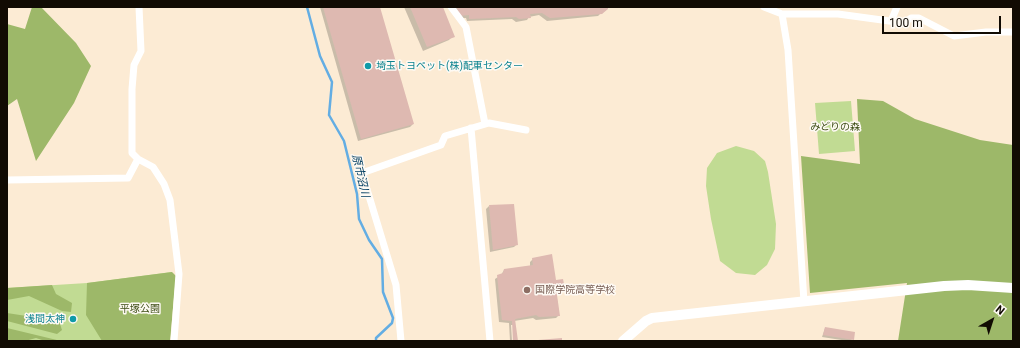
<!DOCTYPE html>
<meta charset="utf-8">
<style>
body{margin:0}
#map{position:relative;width:1020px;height:348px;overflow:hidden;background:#fcebd4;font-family:Roboto,sans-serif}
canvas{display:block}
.frame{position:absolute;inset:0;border:8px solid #110b03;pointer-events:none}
.north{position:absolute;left:972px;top:300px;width:40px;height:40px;-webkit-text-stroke:3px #fefaf4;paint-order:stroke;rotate:39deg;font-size:11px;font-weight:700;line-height:16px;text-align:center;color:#110b03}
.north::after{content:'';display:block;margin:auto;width:14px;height:18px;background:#110b03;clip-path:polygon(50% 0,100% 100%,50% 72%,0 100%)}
.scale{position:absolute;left:882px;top:16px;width:119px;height:18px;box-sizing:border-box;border:2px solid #110b03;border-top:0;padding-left:5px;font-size:12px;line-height:14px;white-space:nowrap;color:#110b03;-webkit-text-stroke:3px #fefaf4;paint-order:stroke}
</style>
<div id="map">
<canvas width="1020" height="348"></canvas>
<div class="frame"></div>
<div class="north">N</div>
<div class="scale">100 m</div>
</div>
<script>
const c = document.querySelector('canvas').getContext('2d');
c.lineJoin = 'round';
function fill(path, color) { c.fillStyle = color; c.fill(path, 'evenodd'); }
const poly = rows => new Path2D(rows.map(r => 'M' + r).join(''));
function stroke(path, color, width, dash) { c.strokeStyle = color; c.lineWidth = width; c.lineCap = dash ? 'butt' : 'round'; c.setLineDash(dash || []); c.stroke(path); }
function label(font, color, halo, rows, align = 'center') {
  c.font = font + ' Roboto,"Noto Sans JP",sans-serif'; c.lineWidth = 3; c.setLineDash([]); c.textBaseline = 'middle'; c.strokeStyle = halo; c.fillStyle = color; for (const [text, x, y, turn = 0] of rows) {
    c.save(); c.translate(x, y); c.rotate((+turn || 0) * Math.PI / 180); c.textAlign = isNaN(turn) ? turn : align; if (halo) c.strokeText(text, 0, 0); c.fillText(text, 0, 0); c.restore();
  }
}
const green = poly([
 [851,101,855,151,819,154,815,103],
 [736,146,754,151,765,161,768,172,776,224,775,249,767,265,755,275,736,273,720,261,711,219,706,186,707,168,717,153],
 [172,272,170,341,7,341,7,288,87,283]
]);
const forest = poly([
 [32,7,41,7,76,43,91,66,74,103,36,161,17,99,7,106,7,24,25,29],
 [857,99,883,101,915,119,980,140,1013,145,1013,341,898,341,907,283,810,293,801,156,860,164],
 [172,272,176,276,170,341,102,341,86,315,87,283],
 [52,285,56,294,72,303,71,312,62,311,29,296,7,300,7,288],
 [7,313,59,321,62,330,57,334,7,321],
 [7,328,61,341,45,341,36,338,25,341,7,341]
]);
const shadow = poly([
 [320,7,379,7,413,124,410,127,358,141],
 [404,7,442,7,453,36,449,40,423,51],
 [454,7,607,7,598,16,547,21,539,15,529,17,527,20,516,22,512,19,467,21,466,18,455,18],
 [489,206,517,244,514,247,490,252,486,209],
 [533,259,564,288,561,291,556,291,559,315,556,318,536,320,533,318,514,321,517,341,514,341,513,325,511,325,512,341,510,341,509,323,499,322,495,279,501,275,504,270,530,266,530,262],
 [825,328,853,340,848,341,822,337]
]);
const stream = poly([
 [307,7,320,56,332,82,329,115,344,141,357,194,359,219,369,240,382,259,383,292,393,318,392,323,376,338,376,341]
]);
const building = poly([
 [323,7,380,7,414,124,361,139],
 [410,7,443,7,455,37,427,47],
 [457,7,608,7,608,9,602,14,550,18,542,13,530,14,531,18,519,19,516,17,469,19,469,15,458,16],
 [514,204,518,245,493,250,489,205],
 [552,254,556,280,563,279,565,289,556,288,560,316,539,317,536,315,515,319,518,341,513,341,512,321,502,320,497,275,503,273,504,269,533,265,532,258],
 [825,327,855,332,854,340,823,335],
 [562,338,562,341,538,341,538,340]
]);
const street = poly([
 [139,7,141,51,134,65,132,89,132,153,138,159,153,167,164,184,170,200,179,274,174,341],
 [451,7,466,27,485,124],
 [764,7,782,14,838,14,904,23,911,18,919,18,954,36,986,32,1013,32],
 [782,14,788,50,804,302],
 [891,21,897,7],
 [471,128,490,341],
 [7,180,128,178,138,159],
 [401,341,396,285,362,173,441,145,445,136,489,123,526,130]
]);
const secondary = poly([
 [623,341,646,321,652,318,944,286,968,285,1013,288]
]);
const markers = [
 [368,66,4,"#0f9aa8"],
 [527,290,4,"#8d6e63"],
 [73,319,4,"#0f9aa8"]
];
const cultureNames = [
 ["埼玉トヨペット(株)配車センター",376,66],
 ["浅間太神",65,319,"right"]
];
const parkNames = [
 ["みどりの森",835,127],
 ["平塚公園",140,309]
];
const educationNames = [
 ["国際学院高等学校",535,290]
];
const waterNames = [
 ["原市沼川",360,176,77]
];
fill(green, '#c1db93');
fill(forest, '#9db869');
fill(shadow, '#0003');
stroke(stream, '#63ade3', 2.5);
fill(building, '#deb9b1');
stroke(street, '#fff', 7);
stroke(secondary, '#fff', 10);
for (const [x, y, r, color] of markers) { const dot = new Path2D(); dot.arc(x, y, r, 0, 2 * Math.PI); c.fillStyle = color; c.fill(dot); stroke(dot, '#fefaf4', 1.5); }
label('10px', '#0d838f', '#fefaf4', cultureNames, 'left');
label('10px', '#3a4b12', '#fefaf4', parkNames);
label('10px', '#785e54', '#fefaf4', educationNames, 'left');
label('italic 11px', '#003d60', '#fefaf4', waterNames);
</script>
